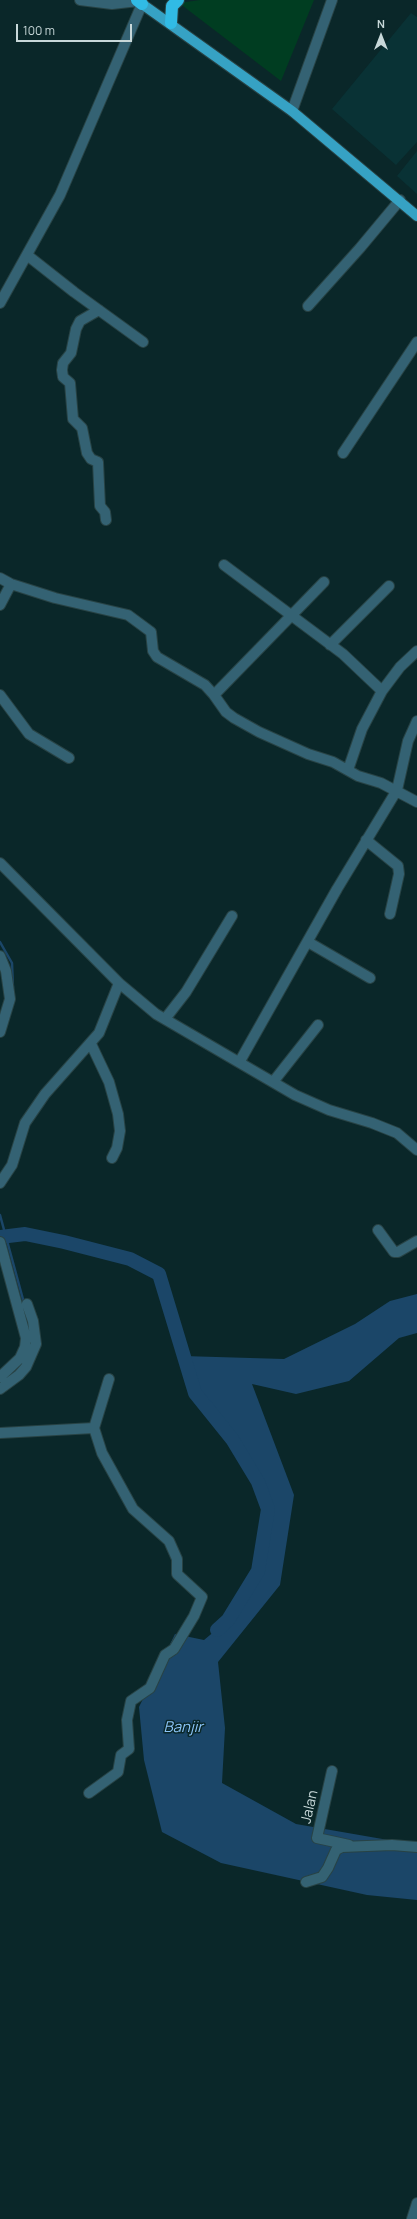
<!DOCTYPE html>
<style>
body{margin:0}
#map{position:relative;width:417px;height:2219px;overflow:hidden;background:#0a2729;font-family:Manrope,sans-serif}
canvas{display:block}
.north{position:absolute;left:361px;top:16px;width:40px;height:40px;-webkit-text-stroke:3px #0a2729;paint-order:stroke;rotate:0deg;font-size:11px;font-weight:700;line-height:16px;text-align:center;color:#c8d8d9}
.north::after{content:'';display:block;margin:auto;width:14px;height:18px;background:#c8d8d9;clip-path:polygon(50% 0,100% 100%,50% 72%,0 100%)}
.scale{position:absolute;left:16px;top:24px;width:116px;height:18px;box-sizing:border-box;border:2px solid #c8d8d9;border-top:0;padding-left:5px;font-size:12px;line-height:14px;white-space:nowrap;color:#c8d8d9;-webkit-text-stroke:3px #0a2729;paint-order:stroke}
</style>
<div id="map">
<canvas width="417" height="2219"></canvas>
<div class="north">N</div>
<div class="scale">100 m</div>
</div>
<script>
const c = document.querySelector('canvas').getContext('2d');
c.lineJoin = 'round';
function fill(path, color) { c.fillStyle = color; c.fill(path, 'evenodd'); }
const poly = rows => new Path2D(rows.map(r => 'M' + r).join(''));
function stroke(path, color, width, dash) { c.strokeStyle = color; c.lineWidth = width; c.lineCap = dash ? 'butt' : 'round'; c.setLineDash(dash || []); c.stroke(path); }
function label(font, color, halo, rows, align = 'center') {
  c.font = font + ' Manrope,sans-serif'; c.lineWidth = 3; c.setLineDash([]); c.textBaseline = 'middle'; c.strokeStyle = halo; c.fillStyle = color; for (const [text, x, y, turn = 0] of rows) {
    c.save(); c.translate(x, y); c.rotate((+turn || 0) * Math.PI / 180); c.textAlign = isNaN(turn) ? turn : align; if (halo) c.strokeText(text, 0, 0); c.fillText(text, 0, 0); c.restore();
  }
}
const built = poly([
 [411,13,417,17,417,142,396,165,332,109],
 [417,151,417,194,397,176]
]);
const green = poly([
 [200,0,314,0,281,81,179,3]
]);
const water = poly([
 [417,1294,417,1333,399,1338,349,1381,296,1394,252,1384,294,1495,280,1585,218,1662,225,1728,222,1783,296,1824,417,1845,417,1900,367,1895,221,1863,162,1832,144,1760,139,1707,175,1634,204,1640,228,1620,258,1571,265,1533,268,1509,258,1482,232,1439,195,1393,183,1356,284,1359,355,1324,390,1301]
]);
const stream = poly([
 [0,942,12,963,13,988],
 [0,1215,24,1303],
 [26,1316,28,1329]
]);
const river = poly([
 [0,1237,25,1234,64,1242,130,1259,159,1274,195,1393,232,1439,258,1482,268,1509,258,1571,228,1620,217,1630]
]);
const minor = poly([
 [80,0,112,4,138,1],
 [292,111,332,0],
 [27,255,74,292,143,342],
 [0,303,60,195,142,4],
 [308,306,360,248,400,200],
 [99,310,80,321,76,329,71,353,63,363,62,370,63,377,70,383,73,419,82,428,87,453,91,459,98,462,100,506,105,512,106,520],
 [343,453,417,342],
 [224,565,343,654,382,691],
 [0,578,11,584,55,598,128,615,151,632,153,651,157,657,205,685,214,695,226,712,234,718,259,732,308,754,333,762,358,776,381,783,417,802],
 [0,605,11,584],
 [330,645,389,586],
 [0,695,29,734,69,758],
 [214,695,324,582],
 [348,770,362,729,382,691,400,667,417,651],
 [366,840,398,866,399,874,390,914],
 [0,863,119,983,156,1014,295,1095,329,1110,372,1123,397,1133,417,1150],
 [308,942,370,978],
 [0,956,6,971,10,999,0,1032],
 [165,1019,186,992,232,916],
 [91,1044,109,1082,118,1114,120,1131,117,1148,112,1158],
 [240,1061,337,889,397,790,408,741,417,721],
 [273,1082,318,1025],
 [0,1183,12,1165,25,1123,45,1094,99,1033,119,983],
 [378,1230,394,1252,398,1252,417,1241],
 [0,1242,26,1338,25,1347,20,1358,0,1377],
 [0,1389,19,1375,26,1367,36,1344,33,1321,27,1304],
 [94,1428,109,1379],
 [0,1433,94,1428,102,1453,133,1509,169,1541,177,1559,177,1574,202,1597,194,1616,174,1649,165,1655,150,1688,131,1701,127,1720,129,1749,121,1755,118,1772,89,1793],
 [332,1771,317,1838,349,1845],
 [306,1882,322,1877,328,1868,336,1850,342,1847,392,1845,417,1847],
 [412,2219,417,2203]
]);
const major = poly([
 [142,4,292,111,417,216]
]);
const highway = poly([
 [137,0,142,4],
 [171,23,172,6,178,0]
]);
const streetNames = [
 ["Jalan",310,1807,-77]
];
const waterNames = [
 ["Banjir",183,1728]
];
fill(built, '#093235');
fill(green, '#003d21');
fill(water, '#1b4668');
stroke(stream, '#1b4668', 2.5);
stroke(river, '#1b4668', 14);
stroke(minor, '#284345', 12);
stroke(major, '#284345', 12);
stroke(highway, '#284345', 14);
stroke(minor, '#346273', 10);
stroke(major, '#36a2c4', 10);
stroke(highway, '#31bbe5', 12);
label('14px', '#c8d8d9', '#0a2729', streetNames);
label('italic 15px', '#8cc5f8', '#0a2729', waterNames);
</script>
